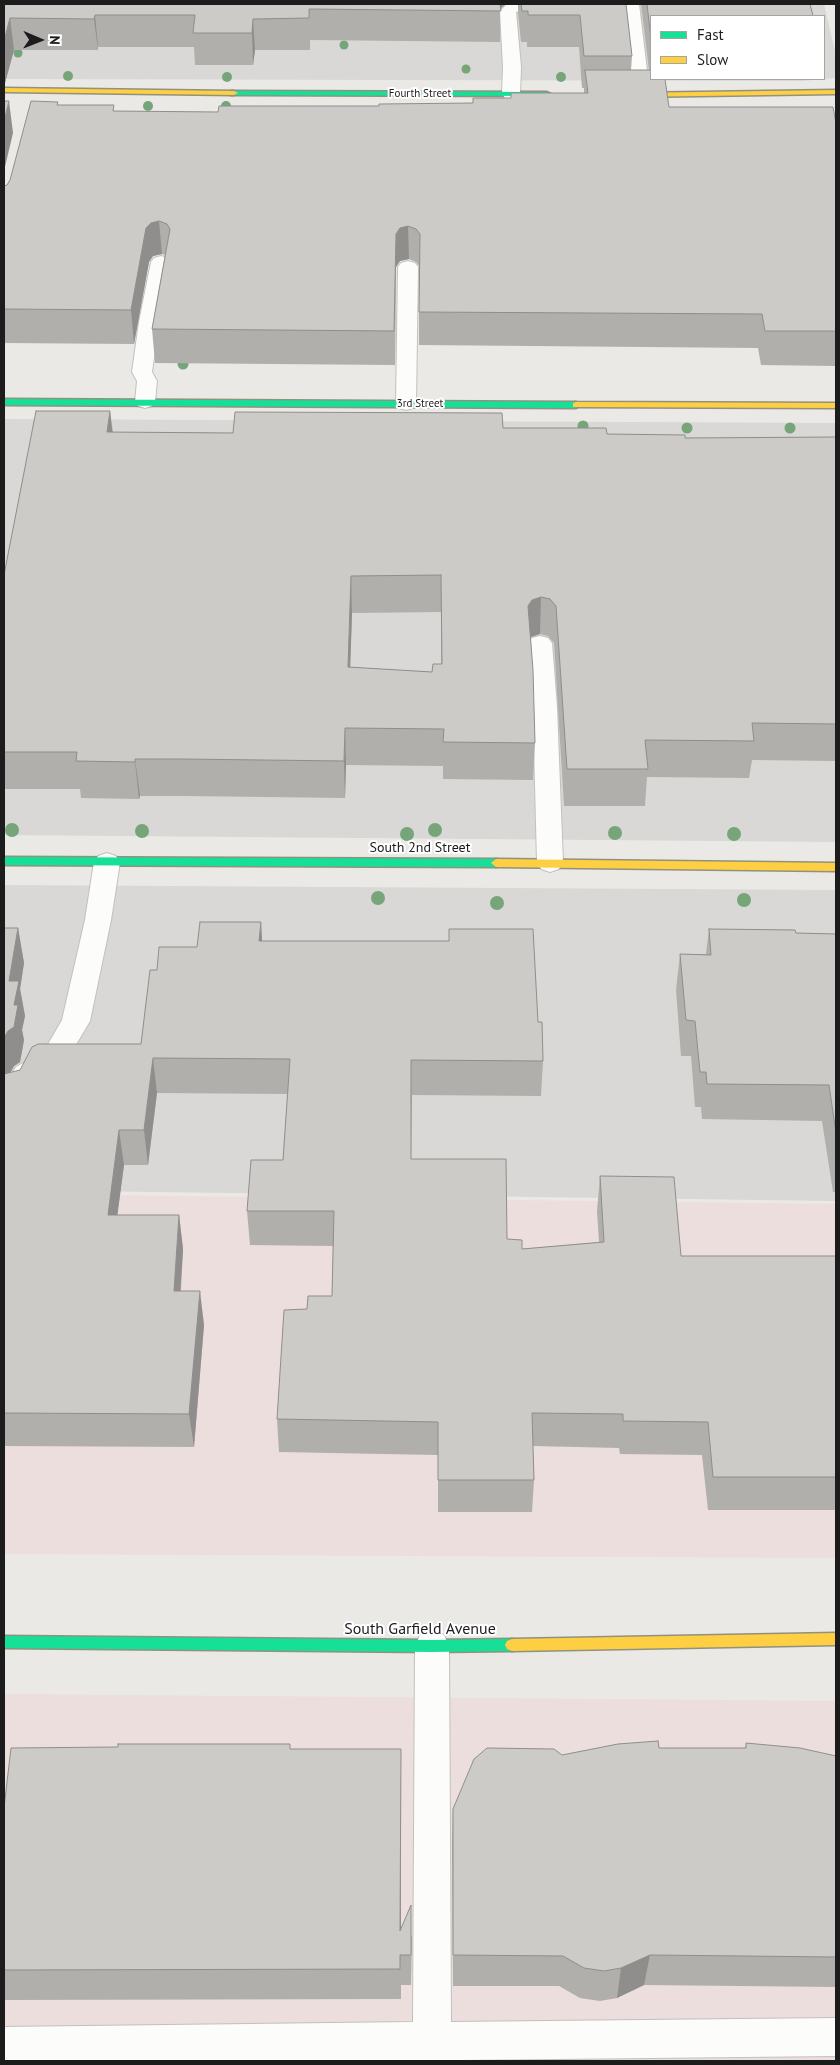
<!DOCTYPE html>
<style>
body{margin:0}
#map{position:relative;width:840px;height:2065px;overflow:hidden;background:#eae9e5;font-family:"PT Sans",sans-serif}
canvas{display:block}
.frame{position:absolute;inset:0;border:5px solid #1c1c1c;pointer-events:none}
.legend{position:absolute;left:650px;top:15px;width:175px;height:65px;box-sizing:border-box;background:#fff;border:1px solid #a4a4a4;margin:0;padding:6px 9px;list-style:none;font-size:15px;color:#1c1c1c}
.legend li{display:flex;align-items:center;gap:10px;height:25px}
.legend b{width:25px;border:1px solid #a4a4a4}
.north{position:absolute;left:15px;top:15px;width:50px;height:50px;-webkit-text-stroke:4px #fff;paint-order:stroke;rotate:91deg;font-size:14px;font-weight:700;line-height:20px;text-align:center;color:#1c1c1c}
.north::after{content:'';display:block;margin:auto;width:18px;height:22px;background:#1c1c1c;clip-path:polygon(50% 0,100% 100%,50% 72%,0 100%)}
</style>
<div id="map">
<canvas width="840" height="2065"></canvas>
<div class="frame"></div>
<ul class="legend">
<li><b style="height:6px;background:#16e098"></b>Fast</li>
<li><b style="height:6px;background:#ffcf43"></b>Slow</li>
</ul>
<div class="north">N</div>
</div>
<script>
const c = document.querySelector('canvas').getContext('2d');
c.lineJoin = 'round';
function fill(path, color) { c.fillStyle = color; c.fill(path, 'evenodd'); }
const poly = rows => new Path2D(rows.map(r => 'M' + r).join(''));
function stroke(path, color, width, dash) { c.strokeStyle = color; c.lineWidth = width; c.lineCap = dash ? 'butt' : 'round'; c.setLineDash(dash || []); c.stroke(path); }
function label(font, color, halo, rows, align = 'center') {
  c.font = font + ' "PT Sans",sans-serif'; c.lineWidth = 4; c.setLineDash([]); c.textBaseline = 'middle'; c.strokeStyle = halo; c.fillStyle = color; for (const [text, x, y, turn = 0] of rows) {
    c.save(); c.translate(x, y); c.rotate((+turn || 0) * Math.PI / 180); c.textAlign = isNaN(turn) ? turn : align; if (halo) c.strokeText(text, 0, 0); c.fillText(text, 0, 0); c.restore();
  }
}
const residential = poly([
 [4,4,824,4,836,55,836,78,802,81,4,79],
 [651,16,824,16,824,79,651,79],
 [4,419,836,423,836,842,4,835],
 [4,885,836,890,836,1201,4,1190]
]);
const commercial = poly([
 [4,1194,836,1204,836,1558,4,1554],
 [4,1694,836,1701,836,2061,4,2061]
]);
const lane = poly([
 [507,4,536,4,534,7,516,12,521,67,520,94,517,98,511,99,505,98,502,94,503,67,500,11,507,4],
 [623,4,639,4,650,95,647,99,641,100,635,99,632,95,623,4],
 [161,256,168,258,171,262,159,322,152,372,157,381,155,402,152,406,145,408,138,406,135,402,137,381,132,372,139,322,151,262,154,258,161,256],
 [408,261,415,263,418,267,416,404,413,408,406,410,399,408,396,404,398,267,401,263,408,261],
 [540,636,548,638,552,643,557,707,563,863,559,869,550,872,541,869,537,863,533,707,528,643,532,638,540,636],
 [107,853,116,856,120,862,111,920,90,1021,64,1065,37,1081,25,1104,4,1109,4,1087,16,1067,44,1051,62,1020,85,920,94,862,98,856,107,853],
 [432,1631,444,1635,449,1646,451,2022,836,2018,836,2056,368,2061,4,2061,4,2027,413,2022,415,1646,420,1635,432,1631]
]);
const fast = poly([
 [231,91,547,92,551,94,547,96,234,95,231,95,231,91],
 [4,399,576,402,580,405,576,408,4,405,4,399],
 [4,857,496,859,501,863,496,867,4,865,4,857],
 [4,1636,432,1640,512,1639,517,1641,519,1645,517,1649,512,1651,432,1652,4,1648,4,1636]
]);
const slow = poly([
 [4,88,234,91,238,93,234,95,4,92,4,88],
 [836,90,836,94,630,97,626,95,630,93,836,90],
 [576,402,836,403,836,408,573,407,573,403,576,402],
 [496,859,836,863,836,871,496,867,491,863,496,859],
 [836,1633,836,1645,512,1651,507,1649,505,1645,507,1641,512,1639,836,1633]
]);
const trees = [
 [344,45,4.5],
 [18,53,4.5],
 [466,69,4.5],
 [68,76,5],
 [227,77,5],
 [561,77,5],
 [148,106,5],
 [226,106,5],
 [183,364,5.5],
 [583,426,5.5],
 [687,428,5.5],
 [790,428,5.5],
 [12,830,7],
 [435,830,7],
 [142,831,7],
 [615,833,7],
 [407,834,7],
 [734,834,7],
 [378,898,7],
 [744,900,7],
 [497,903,7]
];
const wall = poly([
 [4,4,505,4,500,8,500,42,310,40,310,50,255,50,253,65,195,65,194,47,98,47,98,50,14,50,5,83,4,84],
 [518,4,626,4,632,56,631,70,649,70,641,4,810,4,651,16,651,79,669,107,836,123,836,366,761,365,758,348,419,345,419,266,416,262,409,259,400,261,396,267,395,365,155,363,152,329,165,255,162,254,153,256,149,262,134,344,4,343,4,186,7,185,58,105,115,111,218,112,472,103,511,98,511,93,584,93,584,88,582,88,579,47,527,47,527,42,521,42,518,13],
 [110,411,113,432,233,433,503,428,607,434,685,438,836,437,836,761,752,760,749,778,647,777,645,806,564,806,554,643,548,636,540,634,530,637,535,743,533,780,443,779,443,766,346,765,345,798,186,796,140,796,139,799,81,798,80,789,4,789,4,575],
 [441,612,441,664,432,672,350,667,352,613],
 [261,922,262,941,538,1022,543,1061,541,1096,412,1095,411,1159,507,1239,522,1249,599,1242,597,1211,600,1176,681,1256,836,1256,836,1510,708,1510,702,1455,620,1454,619,1448,533,1446,534,1480,532,1512,438,1512,438,1455,279,1452,277,1419,307,1309,332,1296,333,1246,250,1245,247,1211,283,1160,288,1094,157,1093,148,1165,124,1165,117,1215,179,1215,183,1249,181,1291,204,1325,194,1447,4,1446,4,928,18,928,24,963,20,989,25,1016,22,1030,24,1040,20,1062,14,1066,10,1073,141,1044,157,970,197,947],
 [709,929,796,933,836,934,836,1192,833,1192,822,1121,702,1119,701,1107,695,1107,691,1056,681,1056,676,990,680,954,706,954],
 [746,1743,836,1756,836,1987,644,1985,617,1998,600,2001,580,1998,559,1986,453,1986,452,1841,453,1809,562,1755,659,1748,745,1748],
 [290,1749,401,1782,401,1929,412,1936,411,1985,401,1985,401,1999,4,2000,4,1808]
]);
const shadedWall = poly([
 [499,4,505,4,499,10],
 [95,15,98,47,98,50,94,19],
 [10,18,14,50,5,83,4,84,4,41],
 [253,19,255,50,253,65,252,33],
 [9,101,13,133,4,171,4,121],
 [159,221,162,254,153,256,149,262,134,344,131,310,146,228,151,223],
 [408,226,409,259,400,261,396,267,395,365,396,234,400,228],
 [110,411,114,447,107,432],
 [351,576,352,613,349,703,348,667],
 [541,597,540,634,531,637,526,643,528,606,532,600],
 [345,728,346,765,345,798,344,761],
 [135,759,140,796,139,799,135,762],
 [261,922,263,957,259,941],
 [18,928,24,963,20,989,25,1016,22,1030,24,1040,20,1062,14,1066,4,1084,4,1038,9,981],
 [153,1058,157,1093,148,1165,144,1130],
 [119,1130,124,1165,113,1249,108,1215],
 [179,1215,183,1249,178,1325,174,1291],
 [200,1291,204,1325,194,1447,189,1414],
 [401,1749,401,1961,400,1931],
 [650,1955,644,1985,617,1998,621,1968]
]);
const building = poly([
 [4,4,500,4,501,11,309,9,309,18,253,19,252,33,193,33,195,15,95,15,94,19,10,18,4,41,4,4],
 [521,4,626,4,632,56,584,56,580,15,528,15,528,11,522,11,521,4],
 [647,4,810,4,813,16,651,16,651,39,647,4],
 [585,70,651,70,651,79,665,79,669,107,833,107,836,123,836,331,765,331,762,314,419,312,420,234,416,229,408,226,400,228,396,234,394,331,152,329,170,229,167,224,159,221,151,223,146,228,131,310,4,309,4,186,7,185,10,180,31,101,58,102,57,105,114,105,113,111,218,112,219,106,379,106,379,104,473,103,473,98,511,98,511,93,588,93,585,70],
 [4,101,9,101,4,121,4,101],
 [36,411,110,411,107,432,233,433,235,412,502,413,503,428,606,428,607,434,685,435,685,438,836,437,836,724,752,723,754,741,645,740,648,769,567,769,556,606,550,599,541,597,532,600,528,606,533,670,535,743,443,742,444,729,345,728,344,761,182,759,135,759,135,762,76,761,77,752,4,752,4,575,36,411],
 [441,575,442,664,433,664,432,672,348,667,351,576,441,575],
 [200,922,261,922,259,941,449,941,449,929,533,929,538,1022,542,1022,543,1061,411,1060,411,1159,506,1159,507,1239,522,1240,522,1249,604,1242,600,1176,674,1177,681,1256,836,1256,836,1477,713,1477,708,1422,623,1421,623,1414,532,1413,534,1480,438,1480,438,1422,277,1419,284,1310,307,1309,308,1296,332,1296,334,1211,247,1211,251,1160,283,1160,290,1059,153,1058,144,1130,119,1130,108,1215,179,1215,174,1291,200,1291,189,1414,4,1413,4,1074,20,1070,32,1047,38,1044,141,1044,150,970,157,970,159,947,197,947,200,922],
 [4,928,18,928,9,981,19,981,14,1005,18,1005,14,1027,8,1031,4,1038,4,928],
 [709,929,795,930,796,933,836,934,836,1133,829,1085,707,1084,706,1072,700,1072,695,1021,686,1020,680,954,711,955,709,929],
 [658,1741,659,1748,746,1748,746,1743,800,1748,836,1756,836,1957,650,1955,621,1968,604,1971,584,1968,563,1956,453,1955,453,1809,474,1759,487,1748,554,1749,562,1755,618,1744,658,1741],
 [118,1744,290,1744,290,1749,401,1749,400,1931,411,1905,411,1955,400,1955,400,1969,4,1970,4,1808,11,1748,118,1747,118,1744]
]);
const farStreetnames = [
 ["Fourth Street",420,94],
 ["3rd Street",420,404]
];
const streetNames = [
 ["South 2nd Street",420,848]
];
const nearStreetnames = [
 ["South Garfield Avenue",420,1629]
];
fill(residential, '#d9d8d6');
fill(commercial, '#ebdedc');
stroke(lane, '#c1c1bf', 2);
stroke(fast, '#90927f', 3);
stroke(slow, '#90927f', 3);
fill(lane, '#fcfcfb');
fill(fast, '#16e098');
fill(slow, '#ffcf43');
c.fillStyle = '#76a579';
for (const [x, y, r] of trees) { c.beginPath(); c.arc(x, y, r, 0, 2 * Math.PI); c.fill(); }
fill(wall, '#b0afac');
fill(shadedWall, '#908e8c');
fill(building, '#cdcbc8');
stroke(building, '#908e8c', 1);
label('11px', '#1c1c1c', '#fff', farStreetnames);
label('14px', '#1c1c1c', '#fff', streetNames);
label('16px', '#1c1c1c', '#fff', nearStreetnames);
</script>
